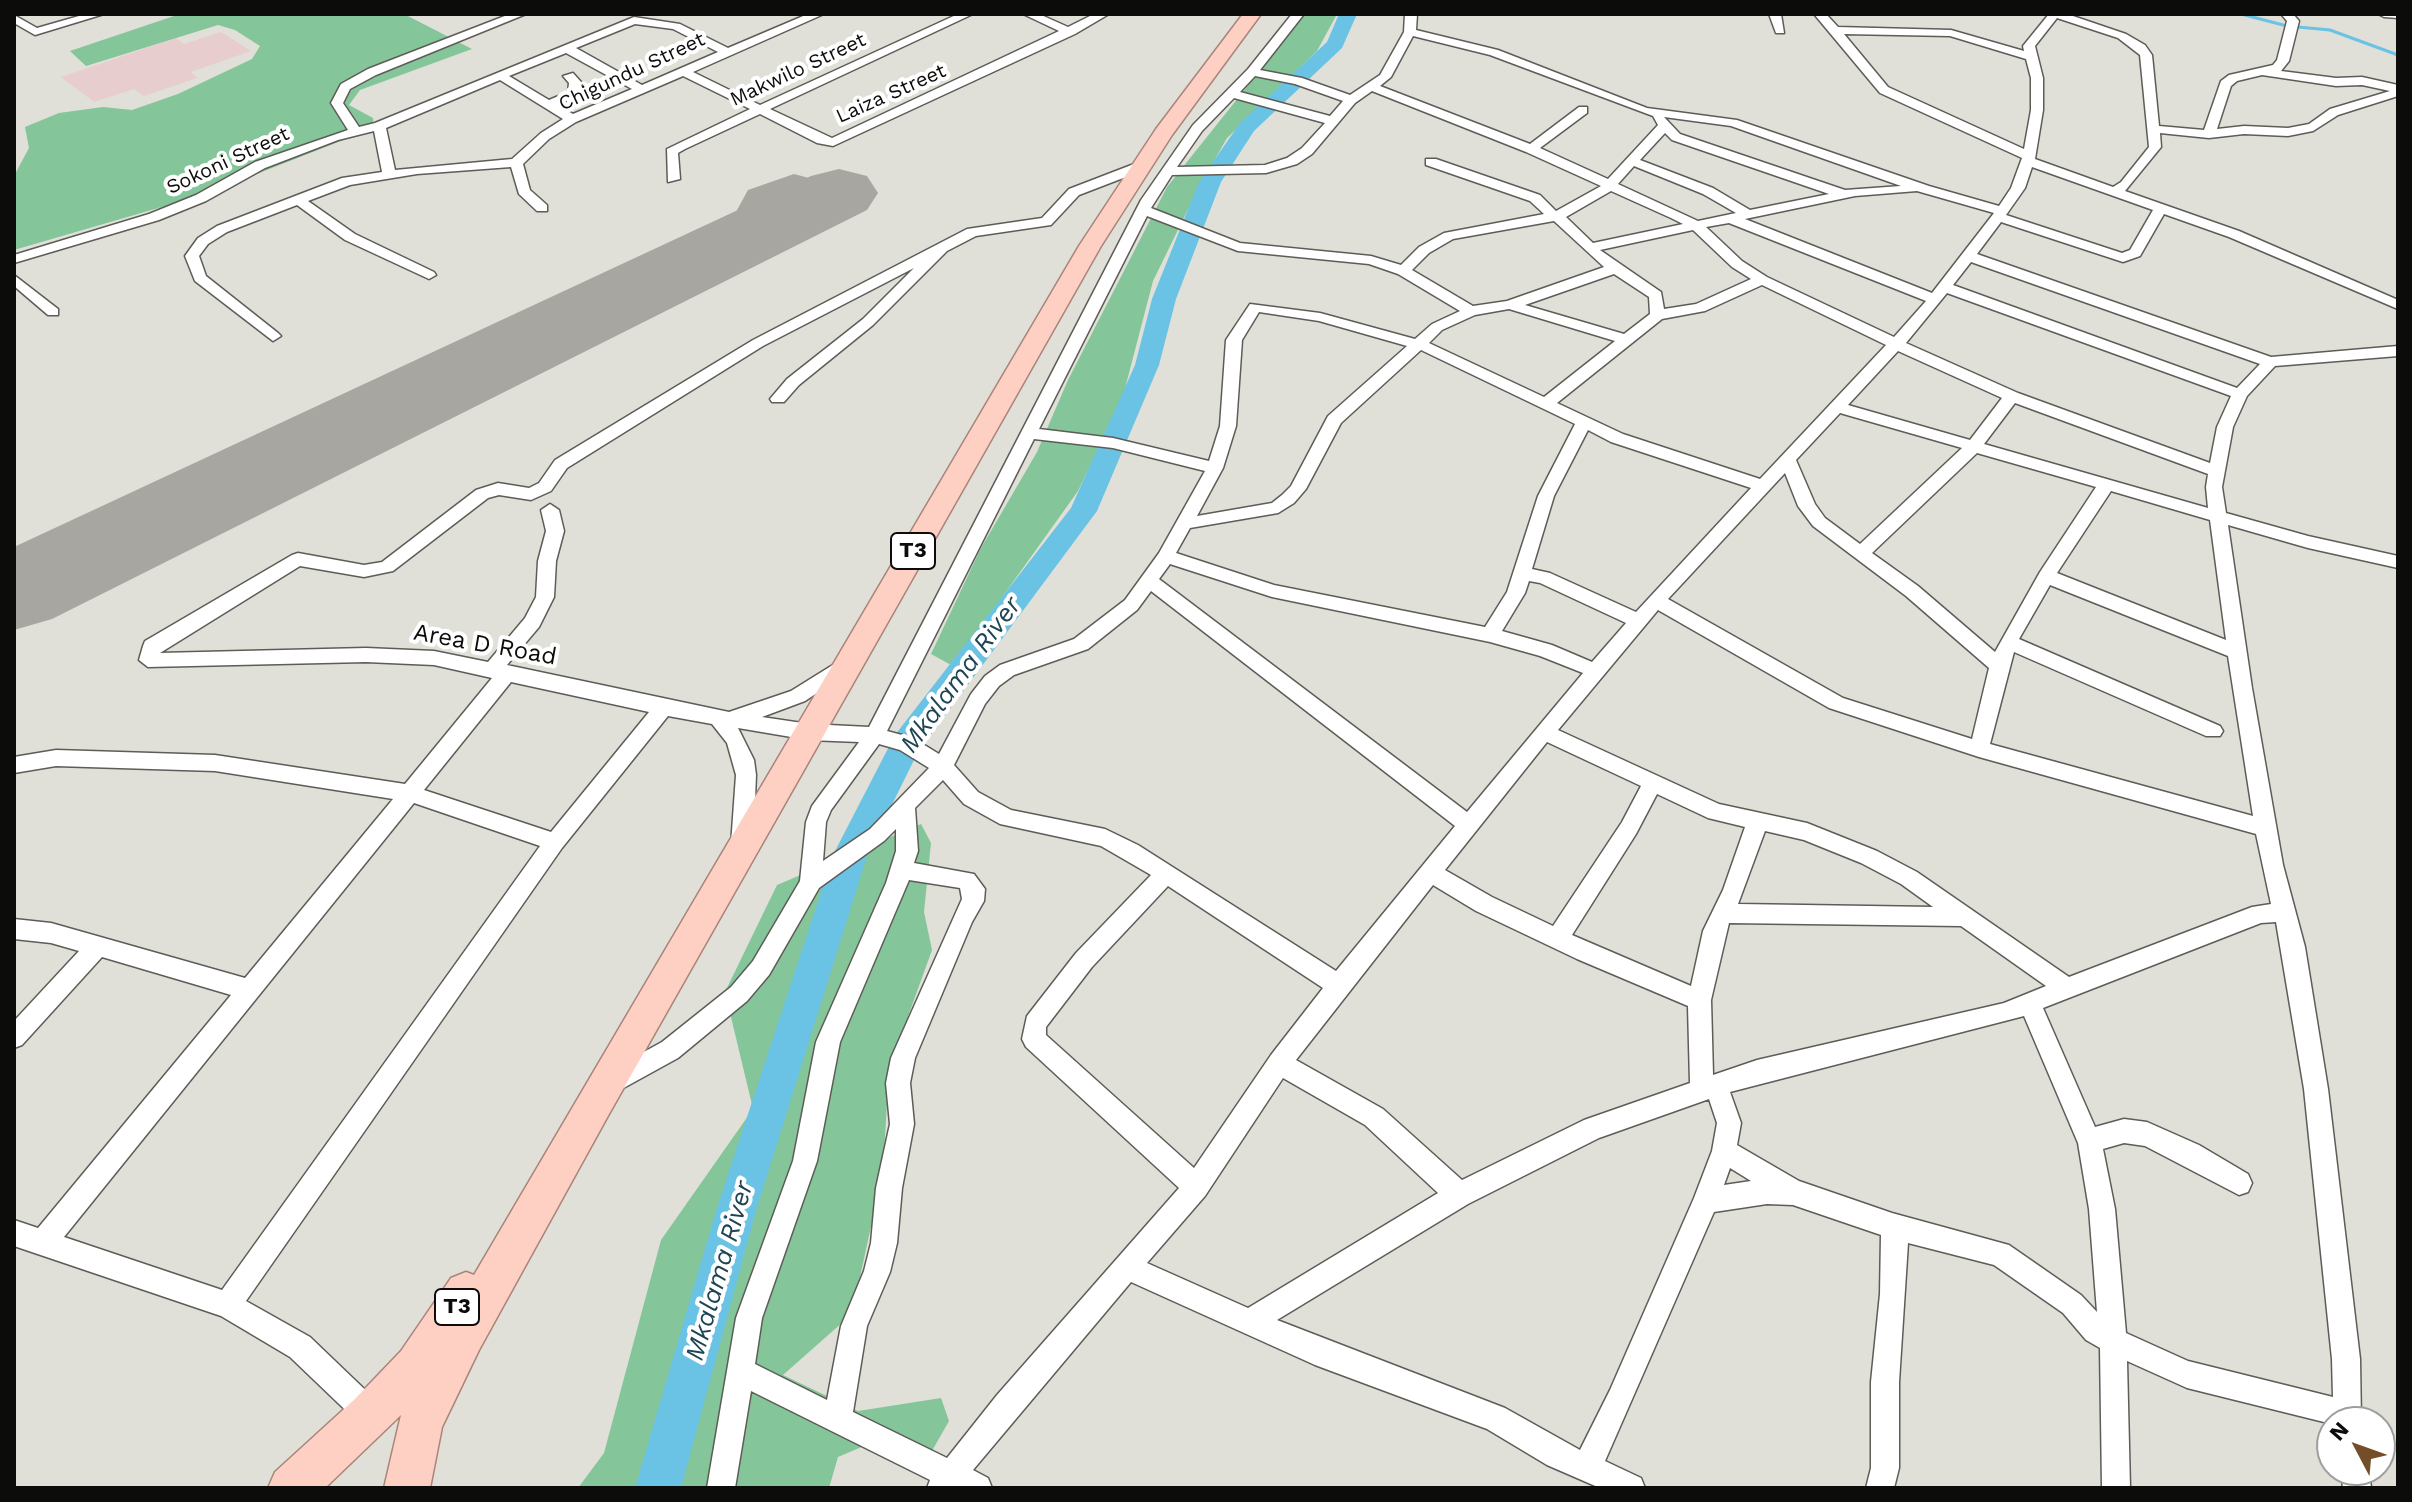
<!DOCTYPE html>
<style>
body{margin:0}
#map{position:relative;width:2412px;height:1502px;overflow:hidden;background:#e0dfd8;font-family:"Work Sans",sans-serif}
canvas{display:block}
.frame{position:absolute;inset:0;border:16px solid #0c0c0a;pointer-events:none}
.north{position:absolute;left:2316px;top:1406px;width:80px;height:80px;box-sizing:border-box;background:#fff;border:2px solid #9e9e9d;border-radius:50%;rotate:311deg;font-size:22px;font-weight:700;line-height:32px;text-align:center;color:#0c0c0a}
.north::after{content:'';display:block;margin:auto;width:28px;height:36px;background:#734e29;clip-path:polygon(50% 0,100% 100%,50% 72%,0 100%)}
</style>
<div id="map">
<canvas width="2412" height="1502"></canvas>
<div class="frame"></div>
<div class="north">N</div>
</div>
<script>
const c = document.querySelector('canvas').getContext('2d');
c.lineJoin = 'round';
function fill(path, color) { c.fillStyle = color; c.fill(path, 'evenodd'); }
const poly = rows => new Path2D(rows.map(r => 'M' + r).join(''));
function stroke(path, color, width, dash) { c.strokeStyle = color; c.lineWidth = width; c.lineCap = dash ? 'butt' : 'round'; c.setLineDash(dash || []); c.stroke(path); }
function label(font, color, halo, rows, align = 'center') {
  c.font = font + ' "Work Sans",sans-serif'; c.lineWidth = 8; c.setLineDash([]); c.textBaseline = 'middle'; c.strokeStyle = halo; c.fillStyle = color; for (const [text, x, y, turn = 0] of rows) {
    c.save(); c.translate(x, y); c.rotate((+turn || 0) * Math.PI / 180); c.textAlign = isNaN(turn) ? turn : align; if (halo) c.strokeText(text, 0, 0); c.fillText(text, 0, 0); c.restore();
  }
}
const education = poly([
 [221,32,251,51,191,72,197,78,144,96,134,89,94,102,61,77,176,38,184,44]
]);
const green = poly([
 [180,14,404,14,472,49,360,90,349,105,373,118,374,128,203,195,14,250,14,176,29,148,25,127,59,113,103,107,132,110,178,94,252,59,260,46,235,30,218,25,86,66,70,51],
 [1305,14,1337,14,1317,51,1227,138,1197,191,1153,281,1122,400,1078,491,953,666,931,654,981,548,1037,452,1068,380,1167,187],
 [921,824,931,843,924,912,932,950,889,1069,883,1171,852,1314,783,1375,858,1411,941,1398,949,1421,924,1465,878,1440,838,1457,829,1488,578,1488,604,1453,661,1240,753,1109,725,992,777,885]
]);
const stream = poly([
 [2241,14,2287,26,2330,30,2398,55]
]);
const river = poly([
 [1339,14,1357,14,1342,48,1254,131,1221,182,1176,299,1159,365,1097,511,918,752,868,853,756,1211,681,1488,635,1488,716,1211,834,853,895,735,1071,508,1135,365,1152,299,1199,182,1240,123,1327,42,1339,14]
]);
const taxiway = poly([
 [794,174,846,188,851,195,846,202,835,205,796,194,772,203,748,250,736,253,724,250,719,243,748,190,794,174]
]);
const runway = poly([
 [839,169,867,176,878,193,867,210,52,619,14,630,14,547,811,176,839,169]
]);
const minor = poly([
 [86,14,104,14,35,35,14,23,14,15,37,28,86,14],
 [510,14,526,14,376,75,350,89,343,103,359,127,375,123,634,17,680,24,728,48,808,14,824,14,693,72,760,105,958,14,973,14,770,109,832,138,1059,31,1023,14,1039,14,1068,27,1094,14,1109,14,1075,34,833,146,817,143,760,114,685,149,678,153,680,179,668,182,667,149,750,109,683,76,576,122,549,139,523,164,530,190,547,205,547,211,537,211,519,194,511,167,417,174,350,185,308,201,355,234,434,272,436,275,429,279,345,240,297,205,227,232,208,244,199,256,206,276,278,333,281,336,273,341,195,281,185,256,198,238,217,226,342,178,382,172,374,131,338,140,265,168,206,201,159,220,14,263,14,255,149,214,196,195,255,162,348,130,331,103,341,84,368,69,510,14],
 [635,24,673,29,718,52,642,85,576,48,635,24],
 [566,53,632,89,573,114,558,105,582,93,581,82,573,73,563,76,569,83,568,92,549,100,509,76,566,53],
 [500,80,563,119,541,133,512,159,395,170,386,128,500,80],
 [1292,14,1304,14,1260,70,1302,78,1350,95,1380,75,1404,32,1405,14,1417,14,1416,30,1498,50,1647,108,1737,120,1929,186,1999,206,2011,188,2022,158,1880,93,1814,14,1826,14,1838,27,1951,30,2024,51,2023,46,2049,14,2067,14,2126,34,2145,45,2152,55,2159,126,2204,130,2221,81,2229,75,2273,65,2277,60,2287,21,2281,14,2293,14,2299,21,2289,61,2281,71,2336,78,2362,77,2398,85,2398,96,2338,115,2313,131,2288,136,2244,134,2209,138,2160,133,2161,147,2125,191,2239,231,2398,300,2398,309,2229,237,2164,214,2140,256,2123,262,2001,222,1977,254,2271,357,2398,346,2398,356,2275,366,2247,396,2233,427,2222,487,2226,513,2308,536,2398,556,2398,568,2308,548,2228,525,2252,688,2283,865,2305,947,2328,1089,2360,1359,2361,1422,2332,1424,2187,1388,2127,1361,2130,1488,2102,1488,2100,1348,2086,1340,2063,1313,1994,1265,1908,1243,1899,1382,1899,1468,1894,1488,1866,1488,1871,1468,1871,1382,1880,1294,1881,1235,1793,1205,1767,1204,1714,1212,1605,1461,1641,1478,1645,1488,1600,1488,1547,1465,1487,1429,1315,1365,1131,1282,973,1470,988,1478,992,1488,927,1488,930,1480,751,1391,735,1488,707,1488,736,1318,793,1161,816,1042,886,883,896,851,896,829,884,841,819,888,769,975,747,1001,678,1058,618,1091,610,1094,602,1091,598,1083,602,1075,662,1042,731,987,753,961,800,881,806,822,812,806,859,742,809,740,738,728,754,760,756,775,753,845,749,851,742,854,735,851,731,845,736,775,727,743,712,724,668,716,562,848,246,1301,310,1337,381,1405,385,1415,381,1425,371,1429,361,1425,290,1357,221,1316,14,1246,14,1220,38,1228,231,995,102,957,22,1045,14,1048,14,1021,79,951,51,943,14,939,14,919,51,923,245,978,393,799,215,771,56,766,14,773,14,757,56,750,215,755,405,784,492,678,434,665,366,662,148,667,139,660,143,646,145,641,292,555,298,553,364,565,382,562,476,490,498,483,529,488,539,483,555,460,753,340,967,229,1042,218,1069,189,1134,164,1144,164,1144,170,1079,195,1051,225,976,236,947,251,873,325,799,385,784,402,772,402,770,399,787,379,863,319,914,268,763,346,567,468,551,491,531,500,499,495,488,498,393,571,364,577,300,566,160,653,366,648,434,651,488,662,525,618,536,597,538,561,546,531,541,510,550,504,559,510,564,531,556,561,554,597,539,627,507,665,729,712,791,691,844,658,851,660,853,665,851,670,805,701,762,717,809,724,869,727,1141,200,1193,125,1248,69,1292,14],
 [2057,18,2118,38,2140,55,2149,147,2121,182,2113,187,2035,159,2043,110,2043,78,2035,46,2057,18],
 [1844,34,1950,36,2026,59,2031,78,2031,110,2024,149,1888,87,1844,34],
 [1413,36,1490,55,1653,116,1658,125,1608,179,1540,148,1587,113,1587,107,1579,107,1530,144,1380,86,1391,77,1413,36],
 [2262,75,2336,86,2362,85,2390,91,2330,109,2309,124,2288,128,2244,126,2217,129,2231,86,2237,81,2262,75],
 [1255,76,1295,84,1343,101,1330,116,1240,92,1255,76],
 [1372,91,1526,152,1601,186,1556,211,1540,195,1436,159,1426,159,1426,165,1530,201,1544,214,1444,233,1419,247,1401,265,1371,256,1240,243,1151,208,1172,175,1266,173,1297,164,1312,154,1355,103,1372,91],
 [1234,98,1325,123,1302,148,1287,158,1265,165,1177,167,1202,131,1234,98],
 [1664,117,1731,126,1901,186,1845,190,1680,134,1664,117],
 [1665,133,1672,140,1829,194,1750,210,1713,188,1640,160,1665,133],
 [1634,166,1703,194,1736,213,1698,221,1618,184,1634,166],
 [2032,167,2153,210,2130,250,2122,253,2006,215,2025,188,2032,167],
 [1611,191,1671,218,1683,224,1593,243,1566,217,1611,191],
 [1917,191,1994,213,1932,293,1745,219,1855,196,1917,191],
 [1147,216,1238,251,1369,264,1398,274,1460,311,1432,324,1415,339,1320,313,1250,304,1226,340,1220,426,1209,461,1113,438,1039,429,1147,216],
 [1554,221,1604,267,1507,301,1473,306,1412,270,1429,253,1453,239,1554,221],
 [1729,223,1926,301,1894,337,1767,277,1742,261,1706,227,1729,223],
 [1693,230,1732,267,1751,279,1696,304,1664,309,1661,292,1600,250,1693,230],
 [1971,262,2260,364,2237,388,1953,285,1971,262],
 [1614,274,1649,297,1650,314,1624,334,1525,305,1614,274],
 [1762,285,1886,345,1760,479,1623,434,1557,403,1662,319,1705,311,1762,285],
 [1947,293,2231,396,2217,427,2210,463,2018,393,1906,343,1947,293],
 [1509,309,1615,341,1544,397,1429,343,1442,330,1475,315,1509,309],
 [1259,312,1319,321,1407,346,1328,416,1291,486,1282,495,1272,503,1197,516,1223,468,1236,426,1242,340,1259,312],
 [1421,350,1575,424,1538,496,1507,592,1485,627,1274,585,1176,553,1190,528,1278,513,1294,503,1306,489,1341,423,1421,350],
 [1898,351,2002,398,1970,440,1848,405,1898,351],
 [2015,403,2208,474,2206,487,2208,508,1984,444,2015,403],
 [1840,413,1962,448,1860,544,1825,518,1815,504,1796,460,1840,413],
 [1588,430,1611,442,1751,488,1636,612,1550,573,1532,569,1554,496,1588,430],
 [1034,439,1113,448,1205,471,1159,553,1125,600,1074,639,1000,665,985,676,971,694,939,754,913,738,887,731,1034,439],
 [1977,453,2096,487,2040,572,1995,652,1918,586,1872,553,1977,453],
 [1785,473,1798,506,1813,526,1906,596,1989,668,1972,739,1843,698,1668,599,1785,473],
 [2111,491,2210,520,2226,640,2057,573,2111,491],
 [1170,564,1272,597,1490,642,1540,656,1583,673,1467,812,1159,579,1170,564],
 [1529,581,1540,583,1626,623,1592,662,1552,645,1502,631,1525,593,1529,581],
 [2050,585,2228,656,2253,816,1990,744,2014,652,2206,736,2220,736,2223,731,2220,726,2019,639,2050,585],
 [1151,591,1455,826,1336,971,1138,845,1105,829,1011,810,978,792,954,765,985,704,999,686,1014,675,1088,649,1137,610,1151,591],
 [1658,610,1829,708,1979,757,2256,834,2271,904,2252,907,2069,977,1917,872,1877,851,1807,823,1719,804,1558,730,1658,610],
 [511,682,649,712,551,832,424,790,511,682],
 [1547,742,1641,786,1622,822,1553,926,1492,897,1445,870,1547,742],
 [879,744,900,750,929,768,870,829,823,861,826,822,831,810,879,744],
 [943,780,964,804,1000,824,1101,846,1151,875,1076,953,1027,1016,1022,1039,1026,1047,1179,1188,997,1395,947,1458,853,1412,867,1326,890,1272,897,1243,902,1188,914,1124,910,1083,915,1058,972,922,984,901,985,889,974,874,914,863,918,851,915,808,943,780],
 [1657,794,1708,818,1745,827,1723,890,1703,931,1691,986,1572,935,1636,834,1657,794],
 [414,803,540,846,222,1290,64,1237,414,803],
 [1765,831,1804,840,1861,863,1901,884,1933,907,1738,904,1765,831],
 [909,880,960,888,962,899,891,1058,886,1083,890,1124,876,1188,871,1243,864,1271,841,1326,827,1400,755,1364,762,1318,817,1161,840,1042,909,880],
 [1433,885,1476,911,1577,959,1688,1006,1690,1083,1584,1120,1462,1180,1383,1109,1296,1060,1433,885],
 [1168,886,1323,988,1271,1055,1194,1168,1046,1035,1046,1027,1092,967,1168,886],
 [2276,922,2304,1089,2332,1359,2333,1397,2188,1361,2126,1333,2115,1209,2103,1149,2124,1143,2145,1146,2239,1195,2248,1192,2252,1183,2248,1174,2199,1145,2147,1122,2124,1119,2095,1127,2043,1008,2261,923,2276,922],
 [1729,923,1961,926,2046,986,2004,1003,1757,1060,1713,1075,1711,1000,1729,923],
 [2024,1016,2078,1143,2089,1209,2097,1312,2081,1295,2009,1245,1892,1213,1799,1181,1737,1145,1741,1123,1730,1092,2024,1016],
 [1283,1078,1365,1125,1438,1193,1248,1308,1147,1263,1205,1196,1283,1078],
 [1709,1099,1717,1123,1712,1151,1694,1198,1610,1390,1580,1450,1505,1408,1277,1320,1468,1204,1599,1138,1709,1099],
 [1730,1168,1751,1181,1724,1185,1730,1168],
 [1769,14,1781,14,1784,33,1776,33,1769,14],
 [2378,14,2398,14,2398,18,2384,17,2378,14],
 [14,275,58,309,58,315,48,315,14,286,14,275],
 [2341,1470,2369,1470,2371,1488,2343,1488,2341,1470]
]);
const trunk = poly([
 [1243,14,1261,14,1172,135,1101,246,609,1114,479,1350,442,1427,430,1488,384,1488,401,1415,325,1488,268,1488,275,1472,355,1399,401,1351,451,1278,466,1272,474,1275,1079,246,1156,129,1243,14]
]);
const farStreetnames = [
 ["Makwilo Street",798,70,-25],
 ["Chigundu Street",632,72,-25],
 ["Laiza Street",891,94,-24],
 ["Sokoni Street",228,161,-25]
];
const shields = [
 [913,551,44],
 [457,1307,44]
];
const shieldNames = [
 ["T3",913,551],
 ["T3",457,1307]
];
const streetNames = [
 ["Area D Road",485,645,10]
];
const waterNames = [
 ["Mkalama River",961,675,-54],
 ["Mkalama River",720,1271,-74]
];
fill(education, '#e8cdce');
fill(green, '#84c699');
stroke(stream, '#6ac3e4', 3);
fill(river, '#6ac3e4');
fill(taxiway, '#a7a6a0');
fill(runway, '#a7a6a0');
stroke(minor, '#5d5c57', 3);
stroke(trunk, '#a98479', 3);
fill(minor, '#fff');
fill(trunk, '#fed0c4');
label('20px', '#0c0c0a', '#fff', farStreetnames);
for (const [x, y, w] of shields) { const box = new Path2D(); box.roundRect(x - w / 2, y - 18, w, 36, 6); c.fillStyle = '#fff'; c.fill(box); stroke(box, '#0c0c0a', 2); }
label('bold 22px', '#0c0c0a', null, shieldNames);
label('24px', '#0c0c0a', '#fff', streetNames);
label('italic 26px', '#1d4553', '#fff', waterNames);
</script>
